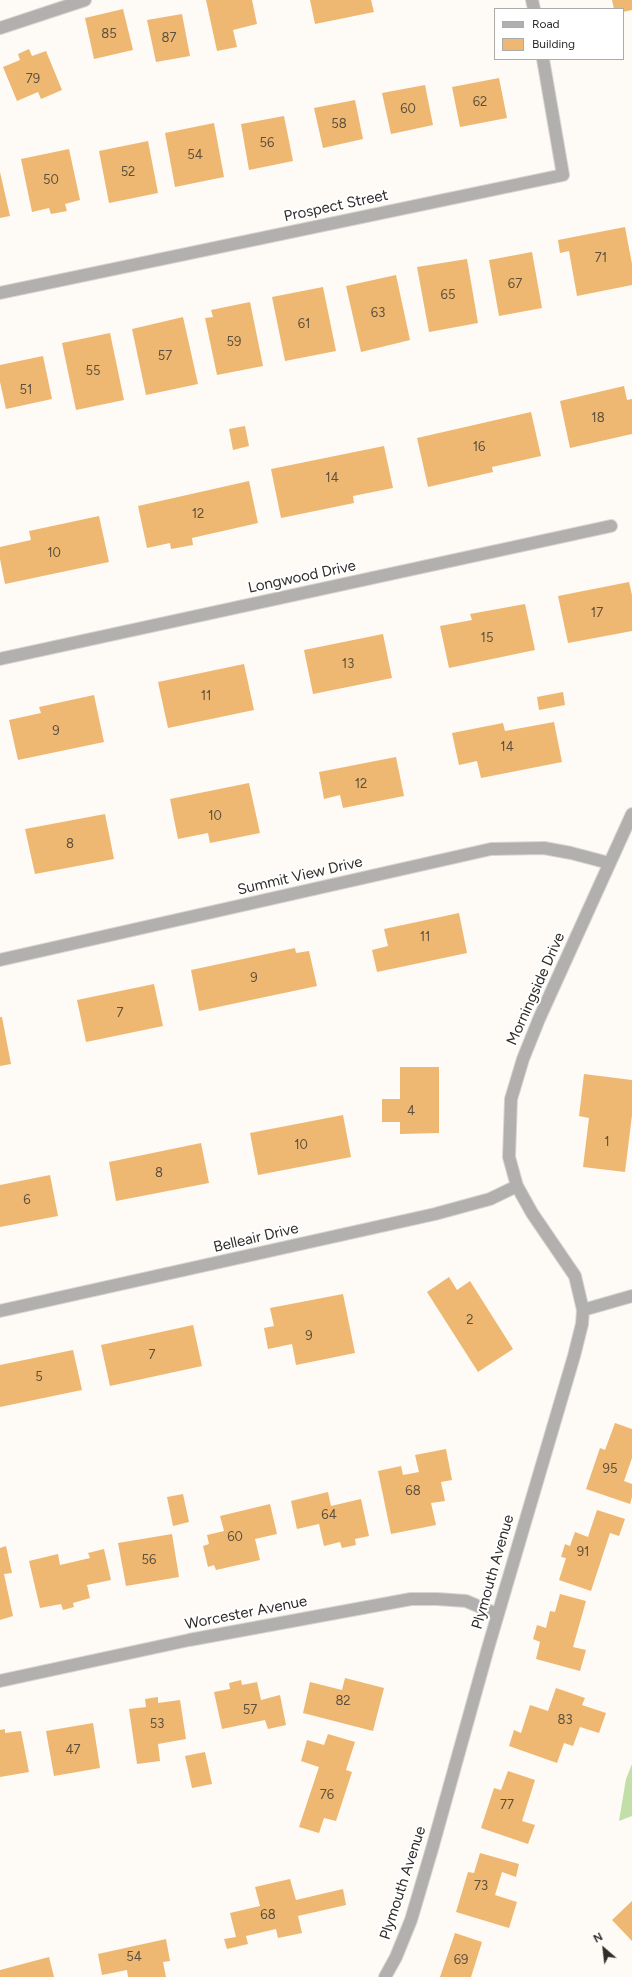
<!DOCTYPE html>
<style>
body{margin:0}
#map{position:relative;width:632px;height:1977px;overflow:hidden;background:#fefaf5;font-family:Figtree,sans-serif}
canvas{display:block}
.legend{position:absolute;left:494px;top:8px;width:130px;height:52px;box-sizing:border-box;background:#fff;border:1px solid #ababaa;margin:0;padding:5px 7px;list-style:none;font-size:12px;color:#2e2d2b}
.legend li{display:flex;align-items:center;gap:8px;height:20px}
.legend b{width:20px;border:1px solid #ababaa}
.north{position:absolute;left:584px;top:1929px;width:40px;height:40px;-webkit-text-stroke:3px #fff;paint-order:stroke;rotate:332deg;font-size:11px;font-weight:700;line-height:16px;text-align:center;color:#2e2d2b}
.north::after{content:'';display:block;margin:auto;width:14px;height:18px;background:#2e2d2b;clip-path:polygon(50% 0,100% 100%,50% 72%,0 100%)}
</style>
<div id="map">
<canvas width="632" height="1977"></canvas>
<ul class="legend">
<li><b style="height:5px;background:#b2afaf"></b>Road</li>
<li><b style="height:11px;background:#eeb872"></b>Building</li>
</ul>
<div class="north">N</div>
</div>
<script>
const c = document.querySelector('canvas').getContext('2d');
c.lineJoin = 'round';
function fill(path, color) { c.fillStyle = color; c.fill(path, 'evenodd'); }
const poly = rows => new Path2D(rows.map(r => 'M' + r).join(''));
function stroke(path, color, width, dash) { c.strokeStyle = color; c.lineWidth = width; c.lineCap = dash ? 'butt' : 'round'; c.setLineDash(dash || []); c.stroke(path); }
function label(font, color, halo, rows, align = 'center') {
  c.font = font + ' Figtree,sans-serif'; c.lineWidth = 4; c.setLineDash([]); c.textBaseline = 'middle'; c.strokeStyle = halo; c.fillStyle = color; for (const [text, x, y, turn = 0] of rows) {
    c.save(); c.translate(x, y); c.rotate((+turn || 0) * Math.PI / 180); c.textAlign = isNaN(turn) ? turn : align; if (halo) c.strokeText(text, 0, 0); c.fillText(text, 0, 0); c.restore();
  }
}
const green = poly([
 [632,1764,632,1816,619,1821,626,1779]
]);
const building = poly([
 [206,0,252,0,257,24,233,30,237,47,217,51],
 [310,0,371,0,374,12,315,24],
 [612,0,632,0,632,10,623,12,623,9,614,9],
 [123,9,133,50,94,59,85,18],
 [182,14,190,56,156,62,147,20],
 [29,49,32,56,46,51,62,90,41,99,38,92,17,101,3,67,20,60,18,54],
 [499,78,507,118,460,127,452,87],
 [425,85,433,125,391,134,382,93],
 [355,100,363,139,323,148,314,108],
 [284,116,293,161,249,170,241,124],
 [214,123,224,177,175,187,165,133],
 [148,141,158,193,109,203,99,151],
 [69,149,80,200,65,204,67,211,51,214,49,208,32,212,21,159],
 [0,172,10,216,0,218],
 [625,227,632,264,632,285,577,296,569,251,560,253,558,240],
 [532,252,542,308,499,316,489,260],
 [467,259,478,323,429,332,417,267],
 [396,275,410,340,361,352,346,286],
 [323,287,336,351,285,361,272,297],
 [250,302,263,366,217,375,205,318,213,317,211,310],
 [183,317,198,384,146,395,132,329],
 [110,333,124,400,76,410,62,343],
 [43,356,52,399,6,409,0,382,0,365],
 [624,386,627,400,632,399,632,434,570,448,560,401],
 [531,412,541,456,492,467,493,472,428,487,417,438],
 [245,426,249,446,233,450,229,429],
 [384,446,393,488,353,496,354,503,281,518,271,469],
 [249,481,258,523,192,538,193,545,171,549,170,543,147,548,138,506],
 [99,516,109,562,5,584,0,559,0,547,31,540,29,531],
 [629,582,632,595,632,631,568,643,558,596],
 [525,604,535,650,449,668,440,626,472,620,470,614],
 [383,634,392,678,313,694,304,650],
 [244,664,254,710,168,728,158,682],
 [563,692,565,705,539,710,537,697],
 [94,695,104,742,18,760,9,720,41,713,39,707],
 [554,722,562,762,481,778,477,761,459,765,452,733,503,723,505,731],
 [396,757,404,796,343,808,340,795,324,799,319,772],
 [249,783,260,833,210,843,208,833,178,839,170,799],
 [105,814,114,859,35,874,25,829],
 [459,913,467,953,377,972,372,950,388,946,384,929],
 [295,948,296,953,309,951,317,986,199,1011,191,970],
 [154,984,163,1026,86,1042,77,1000],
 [0,1017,2,1017,11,1064,0,1066],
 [400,1067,439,1067,439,1133,400,1134,400,1122,382,1122,382,1099,400,1099],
 [584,1074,632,1080,632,1115,625,1172,583,1167,589,1118,579,1116],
 [343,1115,351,1157,258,1175,250,1133],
 [201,1143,209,1183,116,1201,109,1162],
 [50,1175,58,1216,0,1227,0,1185],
 [449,1277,457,1290,470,1281,513,1349,478,1372,427,1292],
 [343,1294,355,1353,296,1365,292,1344,268,1349,264,1328,274,1326,270,1308],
 [193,1325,202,1366,110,1386,101,1345],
 [73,1350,82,1390,0,1407,0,1365],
 [615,1423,632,1429,632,1458,624,1481,632,1484,632,1497,630,1504,586,1489,600,1448,605,1450],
 [446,1449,452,1480,441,1482,445,1501,431,1503,436,1525,391,1534,378,1471,401,1466,403,1475,419,1472,415,1455],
 [328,1492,331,1506,361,1499,369,1536,355,1539,356,1545,342,1548,340,1542,324,1546,319,1524,297,1529,291,1501],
 [183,1494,189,1522,173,1526,167,1497],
 [270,1504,277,1534,255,1539,260,1560,216,1570,214,1565,208,1567,203,1546,209,1544,207,1535,224,1531,220,1516],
 [597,1510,625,1519,619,1536,610,1533,591,1591,559,1580,566,1558,561,1557,565,1544,570,1546,575,1532,588,1537],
 [172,1534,179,1577,126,1586,118,1543],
 [6,1546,12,1573,4,1574,13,1616,0,1620,0,1548],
 [104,1549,111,1580,87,1585,90,1598,73,1603,74,1607,63,1610,61,1604,40,1608,29,1561,58,1554,60,1565,90,1558,88,1553],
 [560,1594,586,1601,573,1647,586,1650,580,1671,536,1659,540,1642,533,1639,537,1625,546,1628,550,1611,555,1612],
 [345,1678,384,1688,373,1731,303,1713,310,1682,342,1690],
 [241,1680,242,1685,257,1682,261,1700,280,1695,286,1725,268,1729,265,1720,222,1729,214,1692,230,1689,229,1683],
 [556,1688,585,1698,582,1705,606,1713,599,1733,580,1727,573,1746,564,1743,557,1763,509,1746,514,1730,521,1733,530,1705,548,1711],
 [158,1697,158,1703,180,1700,186,1739,158,1744,160,1761,137,1764,129,1709,146,1707,145,1699],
 [93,1723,100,1768,54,1776,46,1731],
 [5,1729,5,1733,21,1731,29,1772,0,1777,0,1730],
 [328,1734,355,1742,346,1770,352,1772,336,1821,324,1818,319,1833,299,1827,319,1767,301,1761,307,1740,324,1745],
 [205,1752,212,1784,192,1788,185,1756],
 [508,1771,535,1780,522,1821,535,1825,528,1844,481,1828,494,1788,501,1790],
 [480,1853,519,1864,516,1877,502,1872,495,1895,517,1902,509,1928,456,1912,468,1872,474,1873],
 [290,1879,296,1900,343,1889,346,1905,298,1916,302,1933,278,1938,276,1929,246,1936,248,1944,227,1949,224,1939,236,1937,230,1913,260,1906,255,1887],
 [632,1901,632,1941,612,1920],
 [455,1933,482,1942,471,1977,440,1977],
 [166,1939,170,1961,163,1962,166,1977,128,1977,127,1970,102,1975,98,1954],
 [49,1957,54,1977,0,1977,0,1970]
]);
const street = poly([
 [532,0,534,9],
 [0,28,85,0],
 [0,293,563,175,543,59],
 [0,659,611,526],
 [0,960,491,849,544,848,571,853,609,863],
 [583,1310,632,1296],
 [0,1311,435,1214,490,1199,517,1186],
 [0,1681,189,1640,411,1599,437,1599,466,1601,497,1614],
 [385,1977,396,1957,411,1920,432,1849,488,1648,574,1356,582,1324,583,1310,575,1276,532,1213,517,1186,509,1157,511,1099,523,1059,539,1019,632,814]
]);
const numberNames = [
 ["85",109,34],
 ["87",169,38],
 ["79",33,79],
 ["62",480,102],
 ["60",408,109],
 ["58",339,124],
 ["56",267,143],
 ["54",195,155],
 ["52",128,172],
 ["50",51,180],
 ["71",601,258],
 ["67",515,284],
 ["65",448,295],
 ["63",378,313],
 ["61",304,324],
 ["59",234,342],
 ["57",165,356],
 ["55",93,371],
 ["51",26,390],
 ["18",598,418],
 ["16",479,447],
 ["14",332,478],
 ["12",198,514],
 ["10",54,553],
 ["17",597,613],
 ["15",487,638],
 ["13",348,664],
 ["11",206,696],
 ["9",56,731],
 ["14",507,747],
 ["12",361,784],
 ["10",215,816],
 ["8",70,844],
 ["11",425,937],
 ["9",254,978],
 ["7",120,1013],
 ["4",411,1111],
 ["1",607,1142],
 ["10",301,1145],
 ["8",159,1173],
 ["6",27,1200],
 ["2",470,1320],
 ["9",309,1336],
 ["7",152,1355],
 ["5",39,1377],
 ["95",610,1469],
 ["68",413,1491],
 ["64",329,1515],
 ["60",235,1537],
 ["91",583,1552],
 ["56",149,1560],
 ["82",343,1701],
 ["57",250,1710],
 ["83",565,1720],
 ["53",157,1724],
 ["47",73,1750],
 ["76",327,1795],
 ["77",507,1805],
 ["73",481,1886],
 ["68",268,1915],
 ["54",134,1957],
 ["69",461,1960]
];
const streetNames = [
 ["Prospect Street",336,206,-12],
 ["Longwood Drive",302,577,-12],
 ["Summit View Drive",300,876,-13],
 ["Morningside Drive",536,989,-66],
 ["Belleair Drive",256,1238,-13],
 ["Plymouth Avenue",493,1572,-74],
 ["Worcester Avenue",246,1613,-11],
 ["Plymouth Avenue",403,1883,-72]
];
fill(green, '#c1dfa7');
fill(building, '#eeb872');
stroke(street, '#d9d5d1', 14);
stroke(street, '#b2afaf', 12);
label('13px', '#5e503d', null, numberNames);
label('15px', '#2e2d2b', '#fff', streetNames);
</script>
